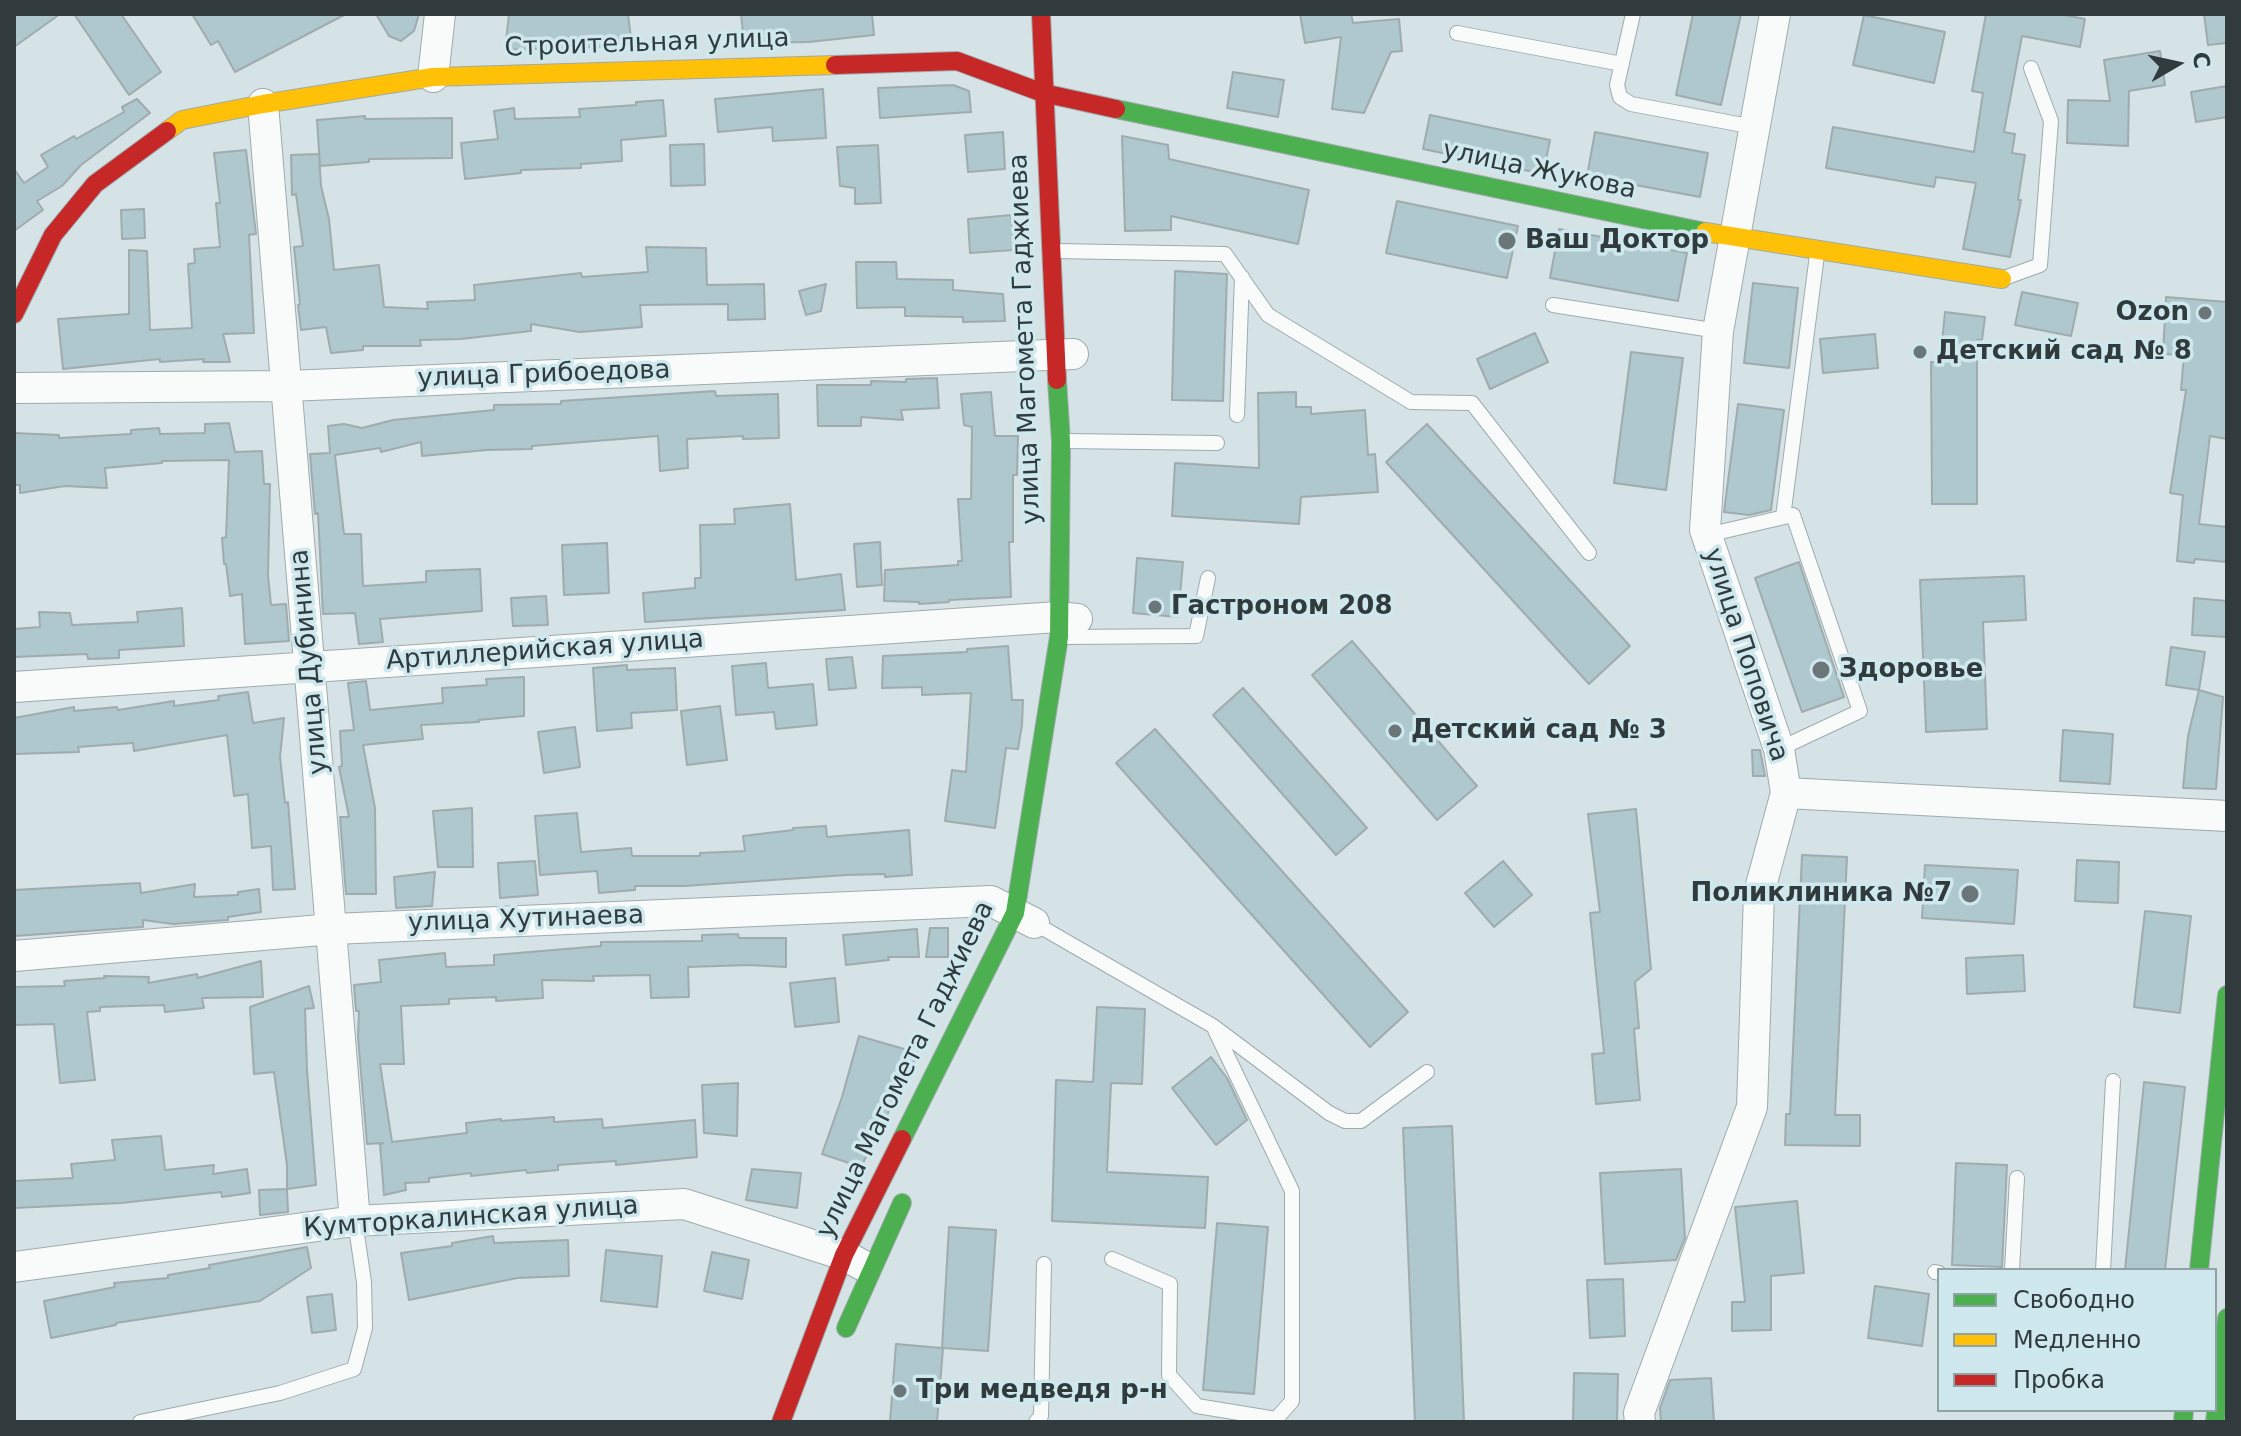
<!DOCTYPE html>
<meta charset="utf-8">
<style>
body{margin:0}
#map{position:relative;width:2241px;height:1436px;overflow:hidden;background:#d5e3e6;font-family:"DejaVu Sans",sans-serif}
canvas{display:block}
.frame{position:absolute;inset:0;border:16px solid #313b3d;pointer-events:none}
.legend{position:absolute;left:1937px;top:1268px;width:280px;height:144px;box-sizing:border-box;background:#cee8ed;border:2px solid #8fa3a7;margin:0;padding:10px 14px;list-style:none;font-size:24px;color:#313b3d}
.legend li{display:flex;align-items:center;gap:16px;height:40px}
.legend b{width:40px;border:2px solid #8fa3a7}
.north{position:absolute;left:2137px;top:24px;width:80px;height:80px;-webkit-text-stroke:6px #cee8ed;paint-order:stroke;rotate:81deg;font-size:22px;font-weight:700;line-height:32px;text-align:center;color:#313b3d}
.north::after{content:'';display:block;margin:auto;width:28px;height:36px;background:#313b3d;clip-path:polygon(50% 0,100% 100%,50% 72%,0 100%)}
</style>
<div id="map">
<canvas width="2241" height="1436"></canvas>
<div class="frame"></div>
<ul class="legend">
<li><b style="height:10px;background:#4caf50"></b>Свободно</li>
<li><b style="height:10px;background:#ffc107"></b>Медленно</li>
<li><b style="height:10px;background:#c62828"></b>Пробка</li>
</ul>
<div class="north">С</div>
</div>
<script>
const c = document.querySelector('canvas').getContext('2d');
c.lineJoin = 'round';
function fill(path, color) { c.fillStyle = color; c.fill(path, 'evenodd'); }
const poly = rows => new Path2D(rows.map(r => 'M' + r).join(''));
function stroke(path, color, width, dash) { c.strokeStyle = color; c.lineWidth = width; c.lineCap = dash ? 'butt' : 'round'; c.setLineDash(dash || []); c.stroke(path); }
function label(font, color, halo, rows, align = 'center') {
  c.font = font + ' "DejaVu Sans",sans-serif'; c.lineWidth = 7; c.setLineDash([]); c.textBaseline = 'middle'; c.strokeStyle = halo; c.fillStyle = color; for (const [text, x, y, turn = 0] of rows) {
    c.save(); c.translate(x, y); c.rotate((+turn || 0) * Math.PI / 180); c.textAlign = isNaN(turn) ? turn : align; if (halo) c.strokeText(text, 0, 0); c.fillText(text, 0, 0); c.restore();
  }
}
const building = poly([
 [14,14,60,14,14,47,14,14],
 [74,14,121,14,161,72,129,95,74,14],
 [192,14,346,14,235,72,218,41,211,45,192,14],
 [376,14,419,14,414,31,401,41,389,36,376,14],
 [509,14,628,14,632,46,505,50,509,14],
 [741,14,872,14,874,35,809,42,744,43,741,14],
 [1300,14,1351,14,1353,23,1399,19,1402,51,1391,52,1364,113,1332,109,1341,37,1305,43,1300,14],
 [1693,14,1741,14,1721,105,1676,95,1693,14],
 [1986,14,2059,14,2085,19,2080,47,2022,36,2004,132,2015,134,2012,153,2025,155,2018,200,2021,200,2010,257,1963,249,1976,183,1936,177,1934,187,1826,168,1833,127,1974,152,1983,93,1972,91,1986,14],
 [2204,14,2227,14,2227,43,2208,45,2204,14],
 [1864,15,1945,32,1934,83,1853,65,1864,15],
 [2160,51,2165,85,2129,91,2128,146,2067,143,2068,100,2110,101,2104,60,2160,51],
 [1233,72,1284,80,1278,117,1227,108,1233,72],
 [953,85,969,91,971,112,880,118,878,88,953,85],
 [2227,86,2227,117,2196,122,2191,92,2227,86],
 [823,89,826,138,773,141,772,127,718,132,715,99,823,89],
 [137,99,150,113,81,165,62,186,37,201,43,210,14,231,14,169,24,183,48,167,41,155,74,136,76,139,124,112,122,107,137,99],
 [663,100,666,136,621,140,622,161,581,164,581,168,521,170,521,173,465,179,461,143,498,139,494,111,514,108,515,119,580,117,579,109,636,105,636,102,663,100],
 [1430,115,1550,140,1543,174,1423,149,1430,115],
 [365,116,365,119,452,118,452,158,369,159,369,162,320,166,317,120,365,116],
 [1003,132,1005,169,968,172,965,135,1003,132],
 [1595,132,1708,153,1700,197,1587,176,1595,132],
 [1122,136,1168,145,1169,159,1309,190,1298,244,1171,216,1171,230,1125,231,1122,136],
 [704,144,705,185,671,186,670,145,704,144],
 [878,145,881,203,855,204,855,188,840,186,837,147,878,145],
 [246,150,256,234,249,235,254,333,223,334,230,362,203,362,204,359,160,362,160,359,63,369,58,319,129,314,129,250,147,251,150,330,192,328,188,264,195,263,194,249,220,247,216,203,220,203,214,153,246,150],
 [319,154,321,186,329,219,334,270,379,265,384,307,428,309,427,302,475,300,474,285,581,273,582,277,648,272,646,247,706,248,707,285,764,284,765,319,728,320,728,304,640,305,642,327,580,332,531,324,531,331,461,339,420,340,421,346,363,346,363,350,331,353,326,327,301,330,298,305,300,304,294,247,303,246,296,194,292,195,291,155,319,154],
 [1397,201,1518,226,1507,278,1386,253,1397,201],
 [144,209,145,238,122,239,121,210,144,209],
 [1011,215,1014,250,970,253,968,219,1011,215],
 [1559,229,1687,253,1678,301,1550,278,1559,229],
 [856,262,896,262,897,279,953,280,953,290,1003,294,1005,321,963,322,963,317,905,316,905,307,857,308,856,262],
 [1175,271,1227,274,1223,401,1172,400,1175,271],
 [1753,283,1798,288,1789,368,1744,363,1753,283],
 [826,284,821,311,806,315,799,291,826,284],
 [2022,292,2078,303,2071,336,2015,325,2022,292],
 [2166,297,2227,302,2227,439,2210,436,2199,524,2227,527,2227,562,2195,559,2194,563,2177,561,2183,495,2170,493,2186,390,2181,390,2184,355,2163,354,2166,297],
 [1945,312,1985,317,1982,340,1977,340,1977,504,1932,504,1931,362,1940,362,1945,312],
 [1535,333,1548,362,1490,389,1477,359,1535,333],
 [1875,334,1878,368,1823,373,1820,339,1875,334],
 [1631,352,1683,358,1666,490,1614,483,1631,352],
 [937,378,939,408,901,410,903,420,861,417,861,426,818,426,817,385,871,385,871,381,906,382,906,379,937,378],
 [715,391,716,396,778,394,779,438,743,439,743,436,687,439,688,468,660,471,658,436,532,446,532,449,487,450,422,456,421,442,381,452,380,448,335,455,344,534,361,534,363,586,426,582,426,571,480,569,482,611,380,619,383,642,359,644,355,613,323,614,318,513,315,514,310,454,330,453,328,426,344,424,362,428,393,420,494,410,494,405,561,404,561,401,715,391],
 [991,392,995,436,1018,436,1017,475,1013,475,1013,542,1009,542,1011,597,949,600,949,602,919,604,919,602,884,601,885,570,958,565,958,561,962,561,958,499,971,499,972,427,964,425,961,394,991,392],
 [1296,392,1296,407,1311,407,1311,414,1365,410,1368,455,1375,454,1378,492,1301,497,1299,524,1172,516,1175,463,1259,468,1258,393,1296,392],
 [1738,404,1784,410,1771,510,1749,515,1724,512,1738,404],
 [229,423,235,452,262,451,264,484,270,484,268,575,271,605,286,604,289,641,245,644,242,594,230,596,226,564,224,564,222,538,226,537,229,460,162,461,162,463,105,468,107,488,65,486,20,493,20,485,14,485,14,433,59,435,59,438,131,434,131,430,159,428,160,434,205,433,205,424,229,423],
 [1427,424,1630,646,1589,684,1386,462,1427,424],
 [790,504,796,580,841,574,845,610,645,622,643,593,695,588,695,578,701,578,700,525,735,524,734,509,790,504],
 [880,542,882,585,857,587,854,544,880,542],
 [607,543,609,593,564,595,562,545,607,543],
 [1137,558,1183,562,1178,617,1133,613,1137,558],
 [1799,562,1844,697,1802,712,1755,578,1799,562],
 [2024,576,2026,620,1983,622,1987,729,1926,732,1920,580,2024,576],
 [546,596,548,625,513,626,511,598,546,596],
 [2194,598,2227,601,2227,637,2192,635,2194,598],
 [182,608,184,646,119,650,119,658,88,659,87,654,14,657,14,629,40,627,39,612,70,613,72,625,138,622,137,612,182,608],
 [1352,641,1477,786,1437,820,1312,675,1352,641],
 [1008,646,1012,700,1023,700,1022,725,1018,749,1006,748,995,828,945,821,952,770,966,772,971,693,922,695,922,687,882,688,883,656,967,652,967,649,1008,646],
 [2171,647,2205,652,2199,690,2166,685,2171,647],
 [852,657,856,688,829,690,826,659,852,657],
 [766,663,768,688,813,684,817,725,776,729,774,712,736,715,732,666,766,663],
 [627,665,627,670,675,668,677,710,631,713,632,728,597,731,593,668,627,665],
 [524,677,524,716,478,720,479,722,421,725,423,739,363,745,375,808,376,894,346,894,340,817,349,817,339,767,342,766,340,731,354,730,348,683,366,681,370,710,443,703,442,688,487,685,486,679,524,677],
 [1243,688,1367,828,1336,855,1213,715,1243,688],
 [2199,690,2223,697,2216,789,2183,788,2188,736,2199,690],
 [248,692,253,723,284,718,280,757,285,803,288,802,295,889,273,890,271,846,252,848,248,794,234,796,227,735,134,751,133,743,78,747,79,752,14,754,14,718,74,707,74,711,117,707,118,710,174,701,174,706,219,700,218,696,248,692],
 [720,706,727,760,687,765,681,711,720,706],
 [575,727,580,767,544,773,538,732,575,727],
 [1155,729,1408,1012,1370,1047,1116,763,1155,729],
 [2063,730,2113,734,2110,784,2060,781,2063,730],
 [1752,750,1760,750,1765,776,1753,776,1752,750],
 [472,808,473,867,438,867,433,811,472,808],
 [1636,809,1651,969,1635,982,1639,1028,1634,1029,1640,1100,1596,1104,1592,1054,1604,1053,1590,913,1600,912,1588,814,1636,809],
 [577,813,581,852,631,848,632,856,700,856,700,853,745,851,743,836,793,830,793,828,826,826,827,837,909,830,912,875,885,877,885,874,846,875,684,886,635,886,635,890,599,893,597,871,540,875,535,816,577,813],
 [1802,855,1847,857,1835,1115,1860,1115,1860,1146,1785,1145,1786,1114,1790,1114,1802,855],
 [2077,860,2119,862,2118,903,2075,901,2077,860],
 [535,861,538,895,500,898,498,863,535,861],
 [1503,861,1532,895,1494,927,1465,893,1503,861],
 [1925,865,2018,870,2014,924,1922,918,1925,865],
 [435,872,432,906,396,908,394,877,435,872],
 [140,883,141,893,195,884,194,897,238,895,238,892,259,889,261,912,228,917,228,920,173,924,143,920,143,927,14,936,14,890,140,883],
 [2145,911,2191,916,2180,1013,2134,1007,2145,911],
 [930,928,948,928,948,957,926,957,930,928],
 [917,929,919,957,888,957,889,960,846,965,843,935,917,929],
 [738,934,739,938,786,938,786,967,749,965,688,967,689,997,651,998,650,975,593,976,594,981,542,980,543,998,496,1001,496,997,449,999,449,1004,401,1006,404,1064,380,1064,392,1142,467,1133,466,1123,501,1119,501,1121,554,1117,554,1122,602,1119,603,1128,695,1120,697,1157,616,1165,616,1161,558,1165,558,1170,527,1173,526,1170,471,1176,471,1173,429,1178,429,1182,405,1183,406,1190,384,1195,380,1144,383,1143,367,1144,358,1037,359,1011,356,1011,354,985,381,982,379,960,445,953,446,967,494,965,494,955,601,946,601,942,702,941,702,935,738,934],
 [2023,955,2025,991,1967,994,1966,958,2023,955],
 [261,961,263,997,202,998,204,1008,165,1012,164,1005,100,1007,100,1011,87,1012,95,1080,60,1083,54,1024,14,1025,14,987,65,986,64,981,105,978,104,976,149,977,148,983,197,974,198,978,261,961],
 [835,978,839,1022,795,1027,790,983,835,978],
 [309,986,314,1008,305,1009,307,1070,316,1185,287,1189,287,1165,274,1072,254,1074,250,1007,309,986],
 [1097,1007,1145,1009,1142,1084,1111,1083,1107,1172,1208,1177,1205,1228,1052,1221,1056,1080,1093,1082,1097,1007],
 [859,1036,918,1053,861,1167,822,1154,842,1097,859,1036],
 [1211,1057,1227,1078,1247,1120,1216,1145,1172,1088,1211,1057],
 [2144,1082,2185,1087,2165,1270,2125,1270,2144,1082],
 [738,1083,737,1136,704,1133,702,1085,738,1083],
 [1452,1126,1464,1422,1415,1422,1403,1128,1452,1126],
 [161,1136,165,1170,214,1165,213,1174,247,1169,250,1193,222,1197,221,1192,121,1203,14,1208,14,1181,73,1178,71,1164,115,1160,112,1140,161,1136],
 [1956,1163,2007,1165,2002,1267,1952,1265,1956,1163],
 [752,1169,801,1173,797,1208,746,1200,752,1169],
 [1681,1169,1685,1238,1676,1260,1605,1264,1600,1173,1681,1169],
 [287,1189,288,1212,260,1215,259,1190,287,1189],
 [1797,1201,1804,1273,1771,1276,1771,1330,1732,1331,1732,1302,1745,1302,1735,1207,1797,1201],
 [1217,1223,1268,1227,1254,1394,1203,1390,1217,1223],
 [949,1227,996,1230,988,1351,943,1348,937,1422,890,1422,896,1344,942,1348,949,1227],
 [493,1236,494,1243,568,1240,569,1276,517,1278,409,1300,401,1253,452,1246,452,1243,493,1236],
 [307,1247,311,1268,260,1301,116,1323,116,1325,51,1338,44,1301,115,1287,114,1283,168,1278,168,1275,210,1268,209,1265,307,1247],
 [606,1250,662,1256,657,1307,601,1301,606,1250],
 [712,1252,749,1260,742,1299,704,1291,712,1252],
 [1623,1279,1625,1336,1590,1338,1587,1280,1623,1279],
 [1875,1286,1929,1294,1922,1346,1868,1338,1875,1286],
 [332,1294,336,1330,312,1333,307,1297,332,1294],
 [1574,1373,1618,1374,1617,1422,1573,1422,1574,1373],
 [1711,1378,1714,1422,1661,1422,1660,1408,1670,1380,1711,1378]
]);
const lane = poly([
 [1633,14,1617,85,1620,97,1631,104,1754,127],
 [1457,33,1622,64],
 [1055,251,1225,254,1268,315,1411,402,1472,403,1589,553],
 [2007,277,2040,265,2051,121,2031,68],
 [1553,305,1718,331],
 [1237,415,1242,277],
 [1065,441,1217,443],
 [1783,517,1817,255],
 [1707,535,1793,515,1850,682,1860,711,1779,749],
 [1064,637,1196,636,1208,578],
 [1034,923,1213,1026,1329,1113,1345,1121,1361,1121,1427,1072],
 [1215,1030,1292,1191,1292,1401,1276,1419],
 [1112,1259,1170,1284,1169,1375,1197,1406,1276,1419,1275,1422],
 [2012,1270,2017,1178],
 [2103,1270,2113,1081],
 [1935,1272,1939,1273],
 [140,1422,280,1393,354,1369,365,1328,364,1282,355,1221],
 [1036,1422,1041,1416,1044,1264]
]);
const street = poly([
 [433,77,440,14],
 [263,104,355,1221],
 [14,388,287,386,1073,354],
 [14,687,1058,617,1077,619],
 [1786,793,2227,816],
 [14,956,333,929,991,901,1034,923],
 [14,1267,355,1221,684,1204,844,1255,862,1265],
 [1640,1422,1639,1413,1752,1107,1759,893,1786,793,1779,749,1705,530,1718,331,1775,14]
]);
const fast = poly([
 [1116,109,1705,232],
 [902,1139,1015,913,1059,637,1061,442,1057,380],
 [2199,1270,2227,995],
 [846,1328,902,1203],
 [2183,1422,2184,1410],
 [2215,1422,2227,1318]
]);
const slow = poly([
 [167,131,182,120,263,104,433,77,835,65],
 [1705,232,2002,279]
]);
const jam = poly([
 [1041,14,1057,380],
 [835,65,957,61,1043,93,1116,109],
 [14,314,53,235,95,184,167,131],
 [781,1422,844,1255,902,1139]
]);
const markers = [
 [1507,241,10,"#6a7678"],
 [2205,313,8,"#6a7678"],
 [1920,352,8,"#6a7678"],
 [1155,607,8,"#6a7678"],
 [1821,670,10,"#6a7678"],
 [1395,731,8,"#6a7678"],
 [1970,894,10,"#6a7678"],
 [900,1391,8,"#6a7678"]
];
const streetNames = [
 ["Строительная улица",647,44,-2],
 ["улица Жукова",1539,171,12],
 ["улица Магомета Гаджиева",1026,339,-92],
 ["улица Грибоедова",544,375,-2],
 ["Артиллерийская улица",545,651,-4],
 ["улица Поповича",1745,655,72],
 ["улица Дубинина",310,662,-95],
 ["улица Хутинаева",526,920,-2],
 ["улица Магомета Гаджиева",906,1070,-64],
 ["Кумторкалинская улица",471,1218,-4]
];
const poiNames = [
 ["Ваш Доктор",1525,241],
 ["Ozon",2189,313,"right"],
 ["Детский сад № 8",1936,352],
 ["Гастроном 208",1171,607],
 ["Здоровье",1839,670],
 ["Детский сад № 3",1411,731],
 ["Поликлиника №7",1952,894,"right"],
 ["Три медведя р-н",916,1391]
];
fill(building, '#aec8cd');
stroke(building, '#a0abae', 2);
stroke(lane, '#9faaac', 16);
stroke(street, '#9faaac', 32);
stroke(fast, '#9faaac', 20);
stroke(slow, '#9faaac', 20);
stroke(jam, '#9faaac', 20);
stroke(lane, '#f9fbfb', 14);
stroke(street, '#f9fbfb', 30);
stroke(fast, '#4caf50', 18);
stroke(slow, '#ffc107', 18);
stroke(jam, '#c62828', 18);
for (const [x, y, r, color] of markers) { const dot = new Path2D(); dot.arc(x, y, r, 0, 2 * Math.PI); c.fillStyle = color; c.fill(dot); stroke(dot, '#cee8ed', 3); }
label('26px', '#313b3d', '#cee8ed', streetNames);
label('bold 26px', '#313b3d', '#cee8ed', poiNames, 'left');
</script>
